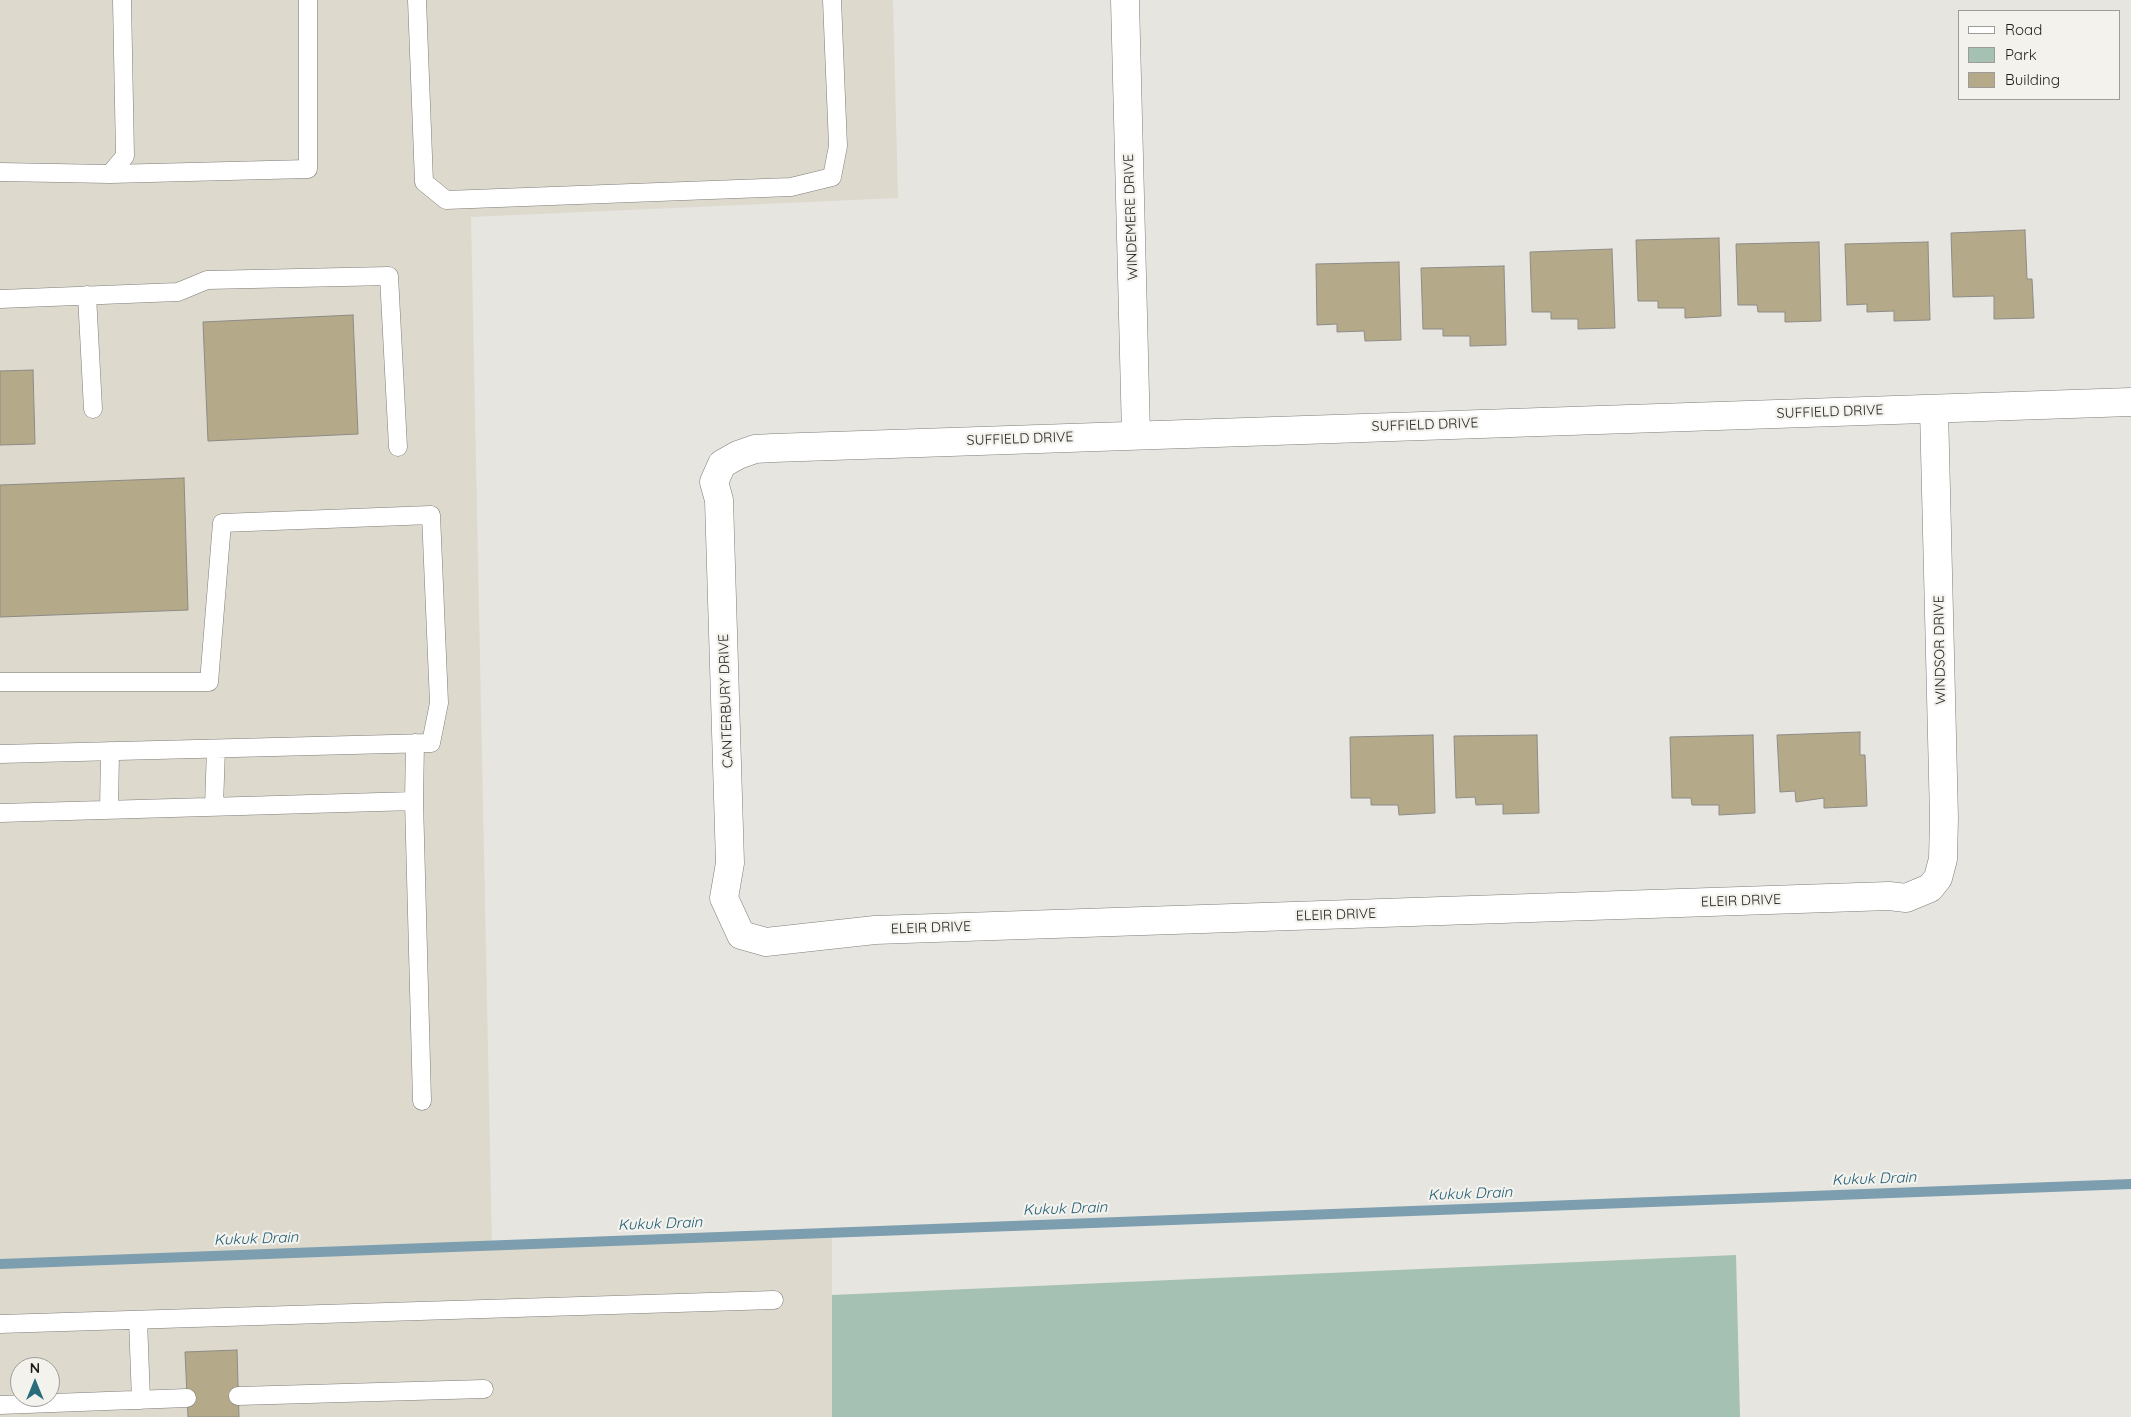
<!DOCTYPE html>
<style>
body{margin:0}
#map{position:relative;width:2131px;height:1417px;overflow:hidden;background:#e7e5e0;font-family:Quicksand,sans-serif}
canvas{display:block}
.legend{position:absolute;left:1958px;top:10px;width:162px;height:90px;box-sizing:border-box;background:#f4f2ed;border:1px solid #9e9c99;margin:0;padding:6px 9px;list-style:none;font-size:15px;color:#1c1c1a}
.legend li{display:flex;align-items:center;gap:10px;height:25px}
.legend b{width:25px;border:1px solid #9e9c99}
.north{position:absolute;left:10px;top:1357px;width:50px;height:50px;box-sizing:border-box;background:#f4f2ed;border:1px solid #9e9c99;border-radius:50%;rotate:0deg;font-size:14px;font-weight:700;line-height:20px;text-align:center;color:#1c1c1a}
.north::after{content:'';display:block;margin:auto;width:18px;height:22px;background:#296d7d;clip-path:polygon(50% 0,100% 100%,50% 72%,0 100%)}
</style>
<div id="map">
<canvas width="2131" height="1417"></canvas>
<ul class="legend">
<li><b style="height:6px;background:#fff"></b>Road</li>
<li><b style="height:14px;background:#a5c1b3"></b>Park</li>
<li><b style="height:14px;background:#b4aa8a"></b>Building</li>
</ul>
<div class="north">N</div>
</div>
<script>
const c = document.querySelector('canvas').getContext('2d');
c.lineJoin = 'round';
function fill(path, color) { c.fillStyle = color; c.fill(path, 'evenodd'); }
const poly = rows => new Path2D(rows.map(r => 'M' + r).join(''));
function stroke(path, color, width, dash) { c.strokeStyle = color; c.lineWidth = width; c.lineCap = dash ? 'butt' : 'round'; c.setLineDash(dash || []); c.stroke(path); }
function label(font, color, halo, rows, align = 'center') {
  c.font = font + ' Quicksand,sans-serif'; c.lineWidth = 4.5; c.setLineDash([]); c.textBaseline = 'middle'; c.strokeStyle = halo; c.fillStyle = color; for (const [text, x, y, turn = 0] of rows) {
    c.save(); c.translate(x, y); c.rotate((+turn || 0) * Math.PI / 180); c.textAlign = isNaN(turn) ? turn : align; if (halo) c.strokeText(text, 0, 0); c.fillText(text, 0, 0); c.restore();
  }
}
const built = poly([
 [0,0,893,0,898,198,471,217,492,1245,832,1233,832,1417,0,1417],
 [20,1367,50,1367,50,1397,20,1397]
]);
const green = poly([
 [1736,1255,1740,1417,832,1417,832,1295]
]);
const stream = poly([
 [0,1264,2131,1184]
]);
const building = poly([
 [2025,230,2027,279,2032,279,2034,318,1994,319,1994,296,1953,297,1951,233,2025,230],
 [1719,238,1721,316,1685,318,1685,308,1658,308,1658,301,1638,301,1636,240,1719,238],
 [1819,242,1821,321,1785,322,1785,312,1758,312,1757,305,1738,305,1736,244,1819,242],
 [1928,242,1930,320,1894,321,1894,311,1867,312,1867,304,1847,305,1845,244,1928,242],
 [1612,249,1615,328,1578,329,1578,319,1551,319,1551,312,1532,312,1530,252,1612,249],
 [1399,262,1401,340,1365,341,1364,331,1337,332,1337,324,1317,325,1316,264,1399,262],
 [1504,266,1506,345,1470,346,1470,336,1443,336,1443,329,1423,329,1421,268,1504,266],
 [353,315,358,434,208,441,203,322,353,315],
 [33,370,35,444,0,445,0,371,33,370],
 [184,478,188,610,0,617,0,485,184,478],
 [1860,732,1860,755,1865,755,1867,806,1824,808,1824,798,1796,802,1795,791,1780,792,1777,735,1860,732],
 [1433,735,1435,813,1399,815,1398,805,1371,805,1371,798,1351,798,1350,737,1433,735],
 [1537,735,1539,813,1503,814,1503,804,1476,805,1475,797,1456,798,1454,736,1537,735],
 [1753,735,1755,813,1719,815,1719,805,1692,805,1691,798,1672,798,1670,737,1753,735],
 [237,1350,239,1417,188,1417,185,1352,237,1350]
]);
const service = poly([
 [417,0,424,182,446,200,791,187,832,177,838,146,832,0],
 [0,172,110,174,125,156,122,0],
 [110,174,308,169,308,0],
 [87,295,93,409],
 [0,299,178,292,207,280,389,276,398,447],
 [0,682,209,682,222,523,431,515,439,703,431,743,0,754],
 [414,801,415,743],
 [214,806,216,749],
 [109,810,110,751],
 [0,813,414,801,422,1101],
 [138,1320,141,1400],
 [0,1324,774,1300],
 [238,1396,484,1389],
 [0,1405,187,1398]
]);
const minor = poly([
 [1125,0,1136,434],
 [1934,409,1944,818,1943,859,1938,878,1930,888,1906,898,1889,896,875,930,766,942,741,935,724,898,730,863,719,500,714,482,722,464,738,455,755,449,773,448,2131,402]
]);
const streetNames = [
 ["WINDEMERE DRIVE",1131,217,-92],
 ["SUFFIELD DRIVE",1830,412,-2],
 ["SUFFIELD DRIVE",1425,425,-2],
 ["SUFFIELD DRIVE",1020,439,-2],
 ["WINDSOR DRIVE",1940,650,-91],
 ["CANTERBURY DRIVE",726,701,-92],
 ["ELEIR DRIVE",1741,901,-2],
 ["ELEIR DRIVE",1336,915,-2],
 ["ELEIR DRIVE",931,928,-2]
];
const waterNames = [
 ["Kukuk Drain",1874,1179,-2],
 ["Kukuk Drain",1470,1194,-2],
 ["Kukuk Drain",1065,1209,-2],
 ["Kukuk Drain",660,1224,-2],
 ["Kukuk Drain",256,1239,-2]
];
fill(built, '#ddd9cd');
fill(green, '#a5c1b3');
stroke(stream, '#7c9eae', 10);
fill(building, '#b4aa8a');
stroke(building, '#8d8b86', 1);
stroke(service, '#7f7d79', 19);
stroke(minor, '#7f7d79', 29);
stroke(service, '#fff', 18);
stroke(minor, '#fff', 28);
label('14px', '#1c1c1a', '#f4f2ed', streetNames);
label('italic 15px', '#1a5a73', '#f4f2ed', waterNames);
</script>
